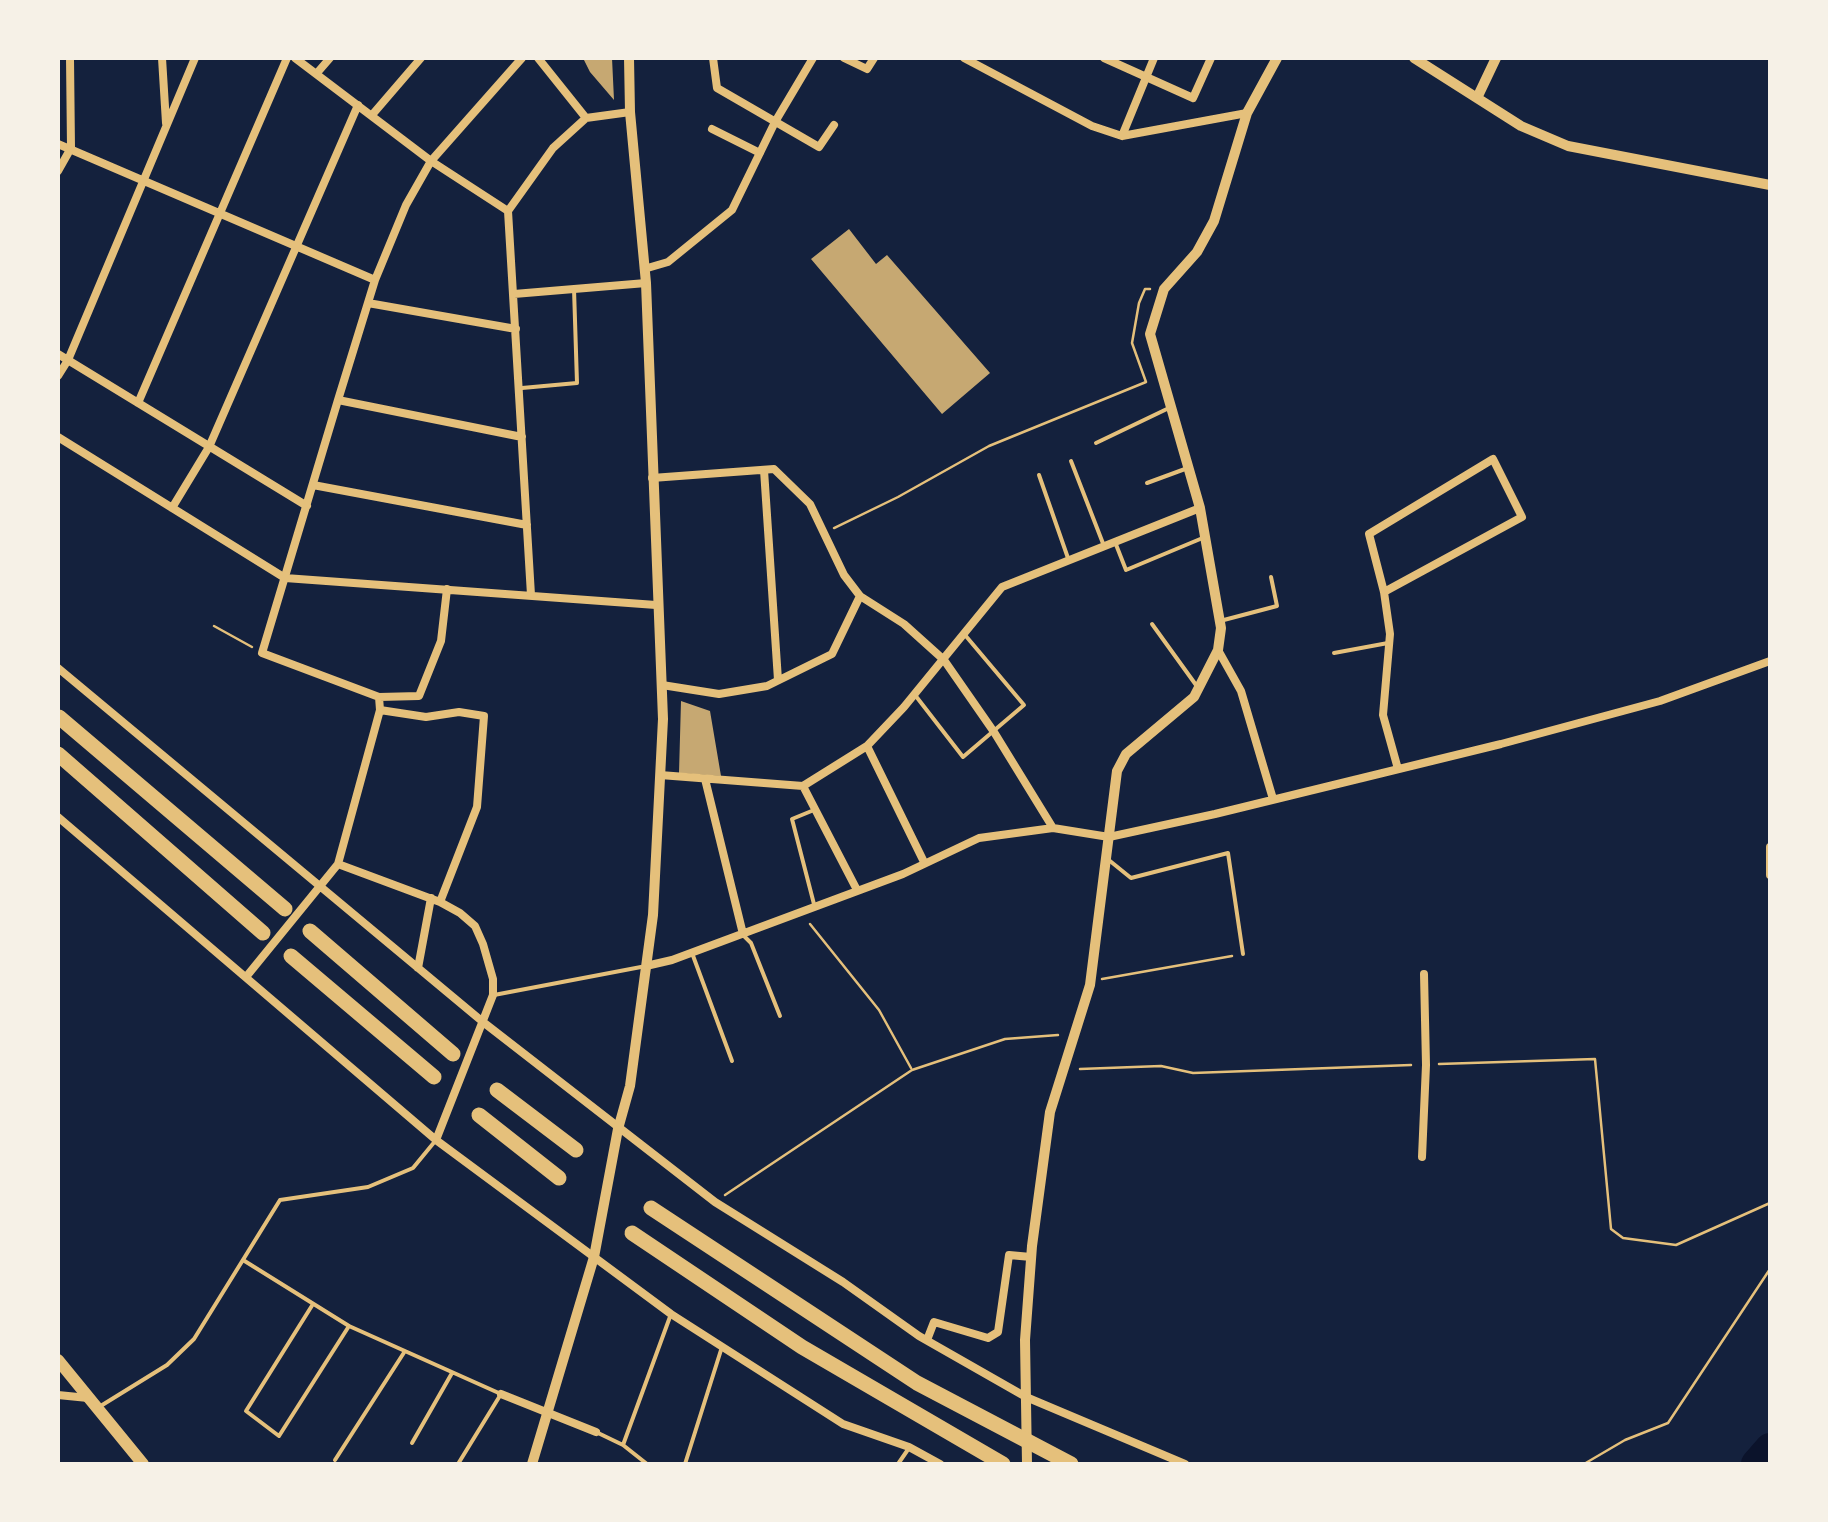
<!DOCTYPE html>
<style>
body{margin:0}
#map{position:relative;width:1828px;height:1522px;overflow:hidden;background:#14213d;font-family:"Zilla Slab",serif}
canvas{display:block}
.frame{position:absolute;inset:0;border:60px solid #f6f1e7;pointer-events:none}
</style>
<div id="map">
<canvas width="1828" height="1522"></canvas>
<div class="frame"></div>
</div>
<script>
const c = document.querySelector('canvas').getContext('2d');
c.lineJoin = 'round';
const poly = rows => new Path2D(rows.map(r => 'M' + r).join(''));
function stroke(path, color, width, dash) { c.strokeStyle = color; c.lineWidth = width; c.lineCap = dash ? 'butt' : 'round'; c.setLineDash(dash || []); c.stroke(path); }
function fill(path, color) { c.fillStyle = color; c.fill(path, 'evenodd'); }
const river = poly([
 [1756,1464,1770,1448]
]);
const building = poly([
 [583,58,612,58,614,100,590,72],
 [849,229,876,264,887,255,990,373,942,414,811,259],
 [681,701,710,711,721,776,679,773]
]);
const path = poly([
 [834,528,898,497,989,446,1146,382,1132,343,1139,303,1145,289,1150,289],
 [214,626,252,647],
 [810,924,879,1010,911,1068],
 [1102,979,1232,956],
 [1439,1064,1595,1059,1611,1229,1623,1238,1676,1245,1770,1203],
 [1080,1069,1161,1066,1193,1073,1411,1065],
 [725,1195,912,1070,1005,1039,1058,1035],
 [1584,1464,1625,1440,1668,1423,1770,1269]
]);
const service = poly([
 [522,388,577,383,574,289],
 [1096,443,1169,408],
 [1071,461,1104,546],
 [1039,475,1069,561],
 [1147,483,1185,469],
 [1115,542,1126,570,1205,537],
 [1220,621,1277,606,1271,577],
 [1152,624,1196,685],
 [1334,653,1388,643],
 [915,695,963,757,1024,705,965,635],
 [814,810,792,819,815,908],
 [1110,861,1131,878,1228,853,1243,954],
 [743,935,751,943,780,1016],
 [692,953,732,1061],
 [494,995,641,967],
 [243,1260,349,1326,501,1394,458,1464],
 [313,1304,246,1411,279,1436,349,1326],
 [99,1407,167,1365,194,1339,280,1200,368,1187,413,1168,436,1140],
 [596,1432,623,1445,647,1464],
 [412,1443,452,1373],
 [623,1445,671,1314],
 [335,1460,405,1351],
 [685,1464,721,1350],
 [898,1464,909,1448]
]);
const minor = poly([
 [162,58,166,123],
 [295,58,431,161,508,211],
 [538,58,586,118],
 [713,58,717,88,819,147,834,125],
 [844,58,867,69,874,58],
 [964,58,1092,126,1122,136,1247,113],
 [1104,58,1193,98,1211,58],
 [317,73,330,58],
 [372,115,421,58],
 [712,129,760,153],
 [1122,136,1154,58],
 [58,144,375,280],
 [58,171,71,148,70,58],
 [644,269,668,262,732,210,775,122,813,58],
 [514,294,646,283],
 [368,303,516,329],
 [58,354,307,506],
 [58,376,68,360,195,58],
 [338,400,522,437],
 [138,403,287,58],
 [58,437,285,578,656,605],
 [764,470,778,680],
 [652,478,774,469,810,504,844,575,860,596,904,624,944,660,994,732,1053,828],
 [313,485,527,525],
 [172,508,209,447,358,105],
 [1384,592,1522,517,1493,459,1369,534,1384,592,1390,634,1383,715,1398,769],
 [531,595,508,211,553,148,586,118,630,112],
 [1218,650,1241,691,1273,799],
 [58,668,483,1022,715,1202,843,1282,919,1336,1026,1397,1185,1464],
 [662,685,719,694,767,686,832,654,860,596],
 [379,697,419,696,441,641,447,589],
 [380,710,426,717,459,712,484,716,477,807,440,902],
 [867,746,924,862],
 [660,775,803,786,867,746,904,707,1002,587,1200,508],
 [705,779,743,934],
 [803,786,857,890],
 [58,817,436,1140,671,1314,843,1424,909,1447,940,1464],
 [1770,847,1770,875],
 [338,864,440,902,460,913,475,926,483,944,493,979,493,995,436,1140],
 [646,966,672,960,903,874,979,838,1053,828,1109,837,1215,814,1501,744,1660,701,1770,661],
 [418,968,431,898],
 [246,977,338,864,380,710,379,697,262,653,338,400,375,280,406,205,431,161,522,58],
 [1422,1157,1426,1065,1424,974],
 [927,1340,934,1322,988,1338,998,1332,1009,1255,1031,1257],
 [501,1394,596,1432],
 [58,1395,88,1398]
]);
const tertiary = poly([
 [1414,58,1521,126,1568,146,1770,185],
 [1477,98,1496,58],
 [532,1464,594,1257,618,1129,630,1086,653,915,663,719,646,283,630,112,629,58],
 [1027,1464,1025,1340,1032,1246,1050,1112,1090,985,1117,771,1126,754,1194,697,1218,650,1221,628,1200,508,1150,334,1164,289,1197,252,1214,221,1247,113,1277,58]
]);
const primary = poly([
 [58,1360,143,1464]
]);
const motorway = poly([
 [59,717,285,909],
 [58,754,263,933],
 [310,931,453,1054],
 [291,956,434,1077],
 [497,1090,576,1150],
 [479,1115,559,1178],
 [651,1208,917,1383,1071,1464],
 [632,1233,802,1347,1003,1464]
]);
stroke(river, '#0b132b', 30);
fill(building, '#c6a872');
stroke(path, '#e5c07b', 2.5);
stroke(service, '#e5c07b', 4);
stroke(minor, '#e5c07b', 8);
stroke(tertiary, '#e5c07b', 10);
stroke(primary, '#e5c07b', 12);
stroke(motorway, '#e5c07b', 15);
</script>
